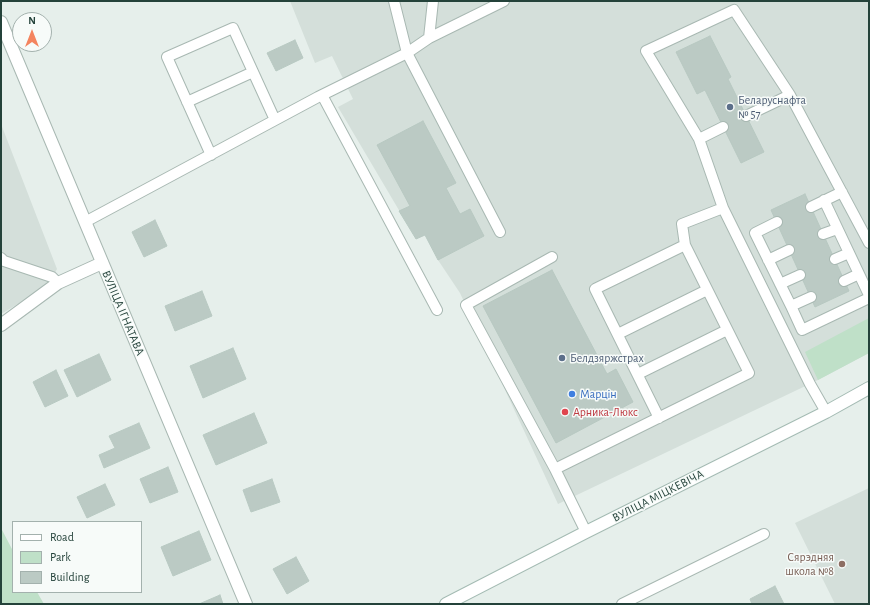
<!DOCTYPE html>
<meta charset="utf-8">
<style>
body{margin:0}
#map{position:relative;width:870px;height:605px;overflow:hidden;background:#e6efeb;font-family:"Alegreya Sans",sans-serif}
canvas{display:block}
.frame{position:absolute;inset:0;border:2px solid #24423a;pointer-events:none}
.legend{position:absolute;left:12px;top:521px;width:130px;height:72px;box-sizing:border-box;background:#f7fbf9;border:1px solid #a3b1ad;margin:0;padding:5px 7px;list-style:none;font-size:12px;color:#24423a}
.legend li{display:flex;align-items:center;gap:8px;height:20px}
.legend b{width:20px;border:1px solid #a3b1ad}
.north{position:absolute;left:12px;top:12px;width:40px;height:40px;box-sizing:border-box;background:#f7fbf9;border:1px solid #a3b1ad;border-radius:50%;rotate:0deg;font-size:11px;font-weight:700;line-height:16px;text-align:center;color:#24423a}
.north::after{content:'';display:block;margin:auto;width:14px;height:18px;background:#f4845f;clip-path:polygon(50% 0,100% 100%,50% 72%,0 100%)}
</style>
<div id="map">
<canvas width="870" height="605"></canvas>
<div class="frame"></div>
<ul class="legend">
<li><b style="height:5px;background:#fff"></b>Road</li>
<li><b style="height:11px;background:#bfe0c8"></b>Park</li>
<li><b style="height:11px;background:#bbcac4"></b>Building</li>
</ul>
<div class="north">N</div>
</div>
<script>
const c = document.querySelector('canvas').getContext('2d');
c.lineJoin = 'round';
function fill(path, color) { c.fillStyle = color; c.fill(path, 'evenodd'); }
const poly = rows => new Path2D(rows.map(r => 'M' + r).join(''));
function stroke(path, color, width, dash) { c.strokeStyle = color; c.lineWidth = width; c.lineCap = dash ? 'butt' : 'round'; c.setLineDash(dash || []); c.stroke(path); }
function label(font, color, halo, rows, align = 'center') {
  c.font = font + ' "Alegreya Sans",sans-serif'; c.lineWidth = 3; c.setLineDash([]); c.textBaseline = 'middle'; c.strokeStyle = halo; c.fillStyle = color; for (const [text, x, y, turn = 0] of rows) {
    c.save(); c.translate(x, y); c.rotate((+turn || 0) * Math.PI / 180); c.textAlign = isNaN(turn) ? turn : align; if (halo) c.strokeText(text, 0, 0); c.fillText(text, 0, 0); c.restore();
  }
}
const built = poly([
 [290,1,869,1,869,353,818,380,558,504,460,293,438,260,425,235,416,239,338,107,353,99,332,56,315,63],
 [1,124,57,269,48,286,1,314],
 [869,488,869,604,835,604,795,523]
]);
const green = poly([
 [869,318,869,353,818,380,805,352],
 [1,528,13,551,13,592,37,592,44,604,1,604]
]);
const building = poly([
 [710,36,731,77,728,79,764,152,741,163,705,90,697,94,676,52,710,36],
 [295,40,303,58,276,71,267,53,295,40],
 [423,121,456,183,446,188,460,214,470,209,484,236,438,260,425,235,416,239,399,211,410,206,377,145,423,121],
 [805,194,849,291,815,307,771,210,805,194],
 [155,220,167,246,144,257,132,232,155,220],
 [552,270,607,374,616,369,633,402,556,443,483,306,552,270],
 [202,291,212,316,175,331,165,306,202,291],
 [233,348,246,379,203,398,190,366,233,348],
 [99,354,111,380,77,397,64,370,99,354],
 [56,370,68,396,45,407,33,382,56,370],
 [254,413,267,443,216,465,203,435,254,413],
 [139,423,150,448,104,468,99,455,115,448,109,436,139,423],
 [168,467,178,492,150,503,140,479,168,467],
 [272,479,280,502,251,512,243,490,272,479],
 [105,484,115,505,87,518,77,497,105,484],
 [199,531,211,560,173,576,161,547,199,531],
 [296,557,309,581,287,594,273,569,296,557],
 [775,586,784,604,752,604,750,599,775,586],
 [220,595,223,604,199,604,220,595]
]);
const service = poly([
 [394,1,407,53,500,232],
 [429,38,433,1],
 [322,95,437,310],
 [187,102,253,72],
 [746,116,790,95,869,243],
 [723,127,699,139,723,208,810,384,826,412],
 [699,139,646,51,734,10,790,95],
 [211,155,167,57,233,28,275,120],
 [824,200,869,295],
 [811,207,842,192],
 [85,222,318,97,407,53,429,38,504,1],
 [777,222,755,233,791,306,811,297],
 [823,234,837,229],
 [552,257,466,305,555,469],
 [1,258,4,261,52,277,58,283],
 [835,259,849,253],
 [768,260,789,250],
 [844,281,859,274],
 [780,284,800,275],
 [791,306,802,330,869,298],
 [618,334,707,290],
 [638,374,727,330],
 [659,418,595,289,685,245],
 [586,532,555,469,749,373,685,245,682,224,723,208],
 [622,604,764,534]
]);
const minor = poly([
 [1,325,58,283,102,263]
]);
const tertiary = poly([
 [1,22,246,604]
]);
const secondary = poly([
 [446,604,586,532,826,412,869,388]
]);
const markers = [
 [730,107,4,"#5c6f8a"],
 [562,358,4,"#5c6f8a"],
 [572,394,4,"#3f7fe0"],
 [565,412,4,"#e0444e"],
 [842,564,4,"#8d6e63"]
];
const serviceNames = [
 ["Беларуснафта",738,100],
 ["№ 57",738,114],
 ["Белдзяржстрах",570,358]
];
const streetNames = [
 ["ВУЛІЦА ІГНАТАВА",123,313,67],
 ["ВУЛІЦА МІЦКЕВІЧА",658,496,-27]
];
const shopNames = [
 ["Марцін",580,394]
];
const healthNames = [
 ["Арника-Люкс",573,412]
];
const educationNames = [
 ["Сярэдняя",834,557],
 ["школа №8",834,571]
];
fill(built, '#d4dfda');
fill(green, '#bfe0c8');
fill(building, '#bbcac4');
stroke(building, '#b8c9c2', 1);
stroke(service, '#a8b8b2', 12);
stroke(minor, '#a8b8b2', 14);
stroke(tertiary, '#a8b8b2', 14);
stroke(secondary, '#a4bbb3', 14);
stroke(service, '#fff', 10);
stroke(minor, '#fff', 12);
stroke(tertiary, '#fff', 12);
stroke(secondary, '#fff', 12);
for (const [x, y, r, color] of markers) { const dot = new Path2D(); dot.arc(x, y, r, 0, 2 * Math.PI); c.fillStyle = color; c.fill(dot); stroke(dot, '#f7fbf9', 1.5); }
label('12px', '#4e5e75', '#f7fbf9', serviceNames, 'left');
label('12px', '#24423a', '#f7fbf9', streetNames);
label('12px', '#366cbe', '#f7fbf9', shopNames, 'left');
label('12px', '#be3a42', '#f7fbf9', healthNames, 'left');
label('12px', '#785e54', '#f7fbf9', educationNames, 'right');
</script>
